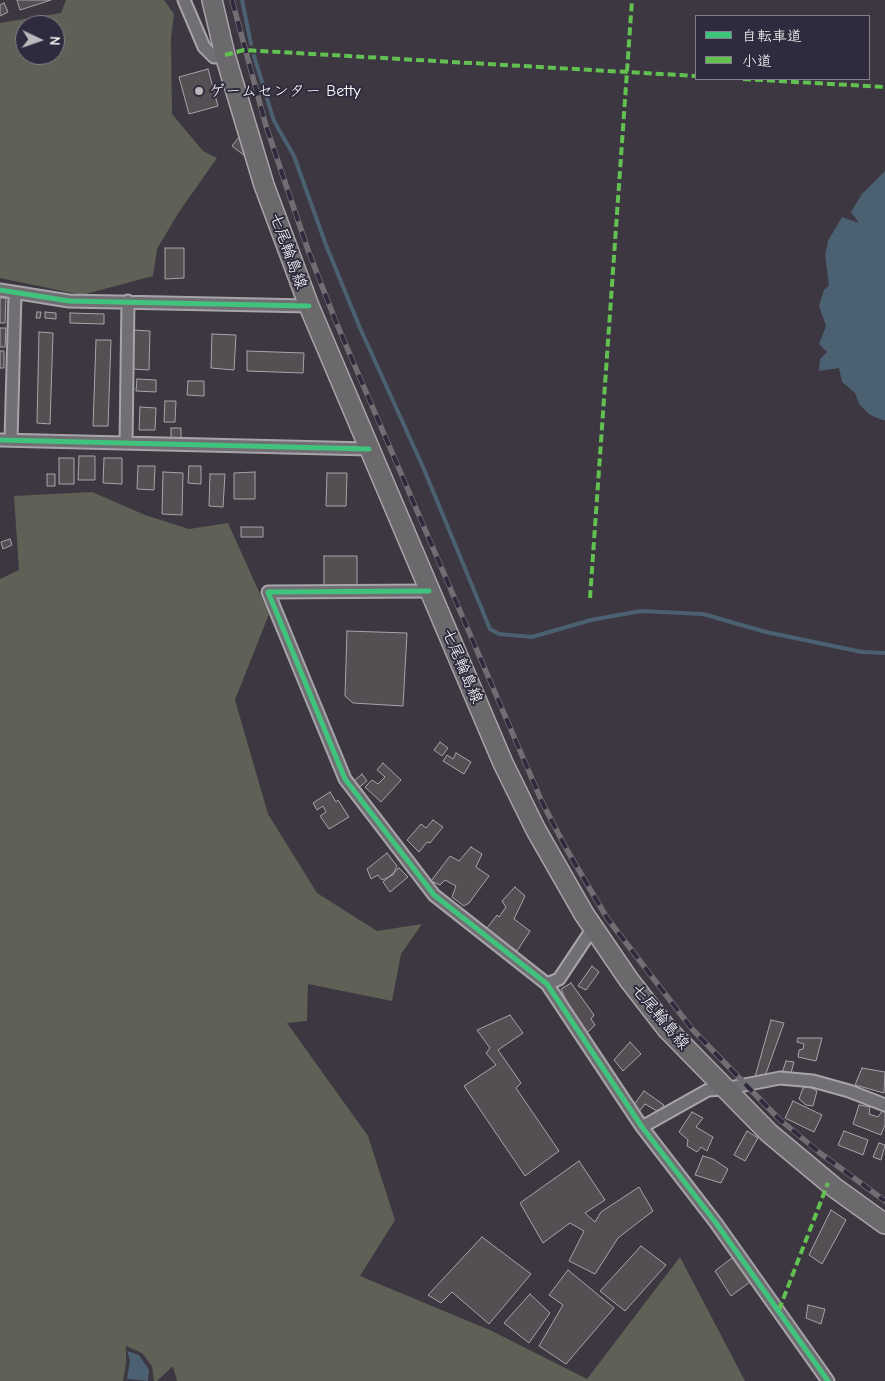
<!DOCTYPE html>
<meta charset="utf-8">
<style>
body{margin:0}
#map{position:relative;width:885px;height:1381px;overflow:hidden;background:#3c3740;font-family:"Comic Neue","Klee One",sans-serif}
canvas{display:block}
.legend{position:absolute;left:695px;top:15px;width:175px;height:65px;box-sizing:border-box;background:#2f2a3d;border:1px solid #827f8b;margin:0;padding:6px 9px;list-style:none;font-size:15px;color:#fff}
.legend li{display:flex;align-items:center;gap:10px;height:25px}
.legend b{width:25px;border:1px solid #827f8b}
.north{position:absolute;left:15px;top:15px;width:50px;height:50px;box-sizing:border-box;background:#2f2a3d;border:1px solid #827f8b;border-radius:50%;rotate:93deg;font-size:14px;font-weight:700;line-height:20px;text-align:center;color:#fff}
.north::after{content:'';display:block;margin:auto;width:18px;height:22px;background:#bbb9bc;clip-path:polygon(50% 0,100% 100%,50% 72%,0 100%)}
</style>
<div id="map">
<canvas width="885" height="1381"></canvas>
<ul class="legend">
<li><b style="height:6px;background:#40c37c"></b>自転車道</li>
<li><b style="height:6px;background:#63c152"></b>小道</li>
</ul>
<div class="north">N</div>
</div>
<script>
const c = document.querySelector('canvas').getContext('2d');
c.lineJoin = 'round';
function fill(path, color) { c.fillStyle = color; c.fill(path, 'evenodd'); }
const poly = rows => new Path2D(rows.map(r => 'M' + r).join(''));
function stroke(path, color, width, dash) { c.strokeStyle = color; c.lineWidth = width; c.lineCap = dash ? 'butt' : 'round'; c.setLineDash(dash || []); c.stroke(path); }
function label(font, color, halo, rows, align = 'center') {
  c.font = font + ' "Comic Neue","Klee One",sans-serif'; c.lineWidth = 4; c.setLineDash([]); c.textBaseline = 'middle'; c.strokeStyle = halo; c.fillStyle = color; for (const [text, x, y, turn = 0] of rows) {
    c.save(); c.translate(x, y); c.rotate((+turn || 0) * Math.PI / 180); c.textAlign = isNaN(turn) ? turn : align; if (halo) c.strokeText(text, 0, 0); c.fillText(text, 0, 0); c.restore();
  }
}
const green = poly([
 [66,0,164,0,174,14,171,38,172,114,203,151,217,158,179,212,157,249,153,276,82,295,0,278,0,23,61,13],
 [25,25,55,25,55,55,25,55],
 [92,492,145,515,189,529,228,523,269,614,235,700,268,814,317,893,377,931,422,924,401,954,392,1001,308,984,307,1021,287,1023,368,1136,395,1220,360,1276,492,1331,587,1379,680,1257,745,1381,177,1381,173,1366,157,1381,154,1381,152,1366,142,1353,126,1346,126,1364,123,1381,0,1381,0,579,19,570,14,496]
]);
const water = poly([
 [885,171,885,420,883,420,870,415,859,404,855,393,842,382,839,368,819,371,820,359,827,352,819,344,826,326,819,306,824,290,829,285,825,255,828,241,842,217,859,223,851,212,862,194],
 [127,1351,139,1355,149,1370,148,1381,127,1379,130,1360]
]);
const stream = poly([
 [242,0,251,44],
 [254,56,274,121,294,156,326,245,360,328,423,467,490,629,499,634,532,637,591,620,641,611,703,614,766,632,862,652,885,653]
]);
const building = poly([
 [17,0,51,0,20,10,17,0],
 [4,3,8,12,0,16,0,5,4,3],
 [208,69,218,106,189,114,179,77,208,69],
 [239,137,245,156,232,146,239,137],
 [165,248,184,248,184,278,165,279,165,248],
 [0,298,6,298,5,323,0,323,0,298],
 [37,312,41,312,40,318,36,318,37,312],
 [45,312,56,313,56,319,45,318,45,312],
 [70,313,104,314,104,324,70,323,70,313],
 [0,328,6,328,5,347,0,347,0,328],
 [133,330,150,331,149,370,132,369,133,330],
 [39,332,53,333,50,424,37,423,39,332],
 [212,334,236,335,234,370,211,368,212,334],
 [96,340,111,340,108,426,93,426,96,340],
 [0,351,4,351,4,368,0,368,0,351],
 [247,351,304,353,303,373,247,371,247,351],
 [137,379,156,380,156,392,136,391,137,379],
 [188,381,204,381,204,396,187,395,188,381],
 [165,401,176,401,175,422,164,422,165,401],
 [140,407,156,408,155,430,139,430,140,407],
 [171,428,181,428,181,440,171,440,171,428],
 [79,456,95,456,95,480,78,480,79,456],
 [59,458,74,458,74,484,59,484,59,458],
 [104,458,122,458,122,484,103,483,104,458],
 [138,466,155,466,154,490,137,489,138,466],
 [189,466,201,466,201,484,188,483,189,466],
 [163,472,183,473,182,515,162,514,163,472],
 [255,472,255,499,234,499,234,473,255,472],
 [327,473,347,473,346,506,326,506,327,473],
 [47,474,55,474,55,486,47,486,47,474],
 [210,474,225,474,223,507,209,506,210,474],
 [241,527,263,527,263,537,241,537,241,527],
 [10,539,12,545,3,549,1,542,10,539],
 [324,556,357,556,357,589,324,588,324,556],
 [347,631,407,633,403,706,353,703,345,696,347,631],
 [440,742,448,748,442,756,434,750,440,742],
 [456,753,471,762,464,774,443,761,447,755,453,759,456,753],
 [383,763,401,780,381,802,365,787,372,780,378,784,385,777,377,770,383,763],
 [362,774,367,781,358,788,353,782,362,774],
 [330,792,336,802,338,800,349,817,329,829,320,816,326,812,323,806,317,810,313,803,330,792],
 [433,820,443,827,430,843,427,842,419,852,407,840,421,824,426,828,433,820],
 [471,847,482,854,476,867,489,876,469,903,464,906,452,897,456,886,445,880,440,885,431,881,450,856,459,861,471,847],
 [387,853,397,866,393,875,382,880,378,875,371,879,367,869,387,853],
 [399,868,408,877,390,892,383,882,399,868],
 [515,887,525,896,514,919,530,931,517,951,484,932,497,915,499,917,506,907,502,901,515,887],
 [592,966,599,972,586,990,578,986,592,966],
 [571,983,594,1015,591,1019,595,1025,587,1033,571,1012,561,989,571,983],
 [510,1015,523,1033,498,1050,521,1083,516,1088,559,1151,525,1176,464,1086,496,1065,486,1053,490,1048,477,1030,510,1015],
 [771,1020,784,1023,764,1079,755,1077,771,1020],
 [798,1038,822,1038,816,1061,798,1057,799,1050,803,1049,804,1044,797,1042,798,1038],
 [630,1042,641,1054,623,1071,614,1060,630,1042],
 [786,1061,794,1062,791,1073,782,1073,786,1061],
 [862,1068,885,1072,884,1093,855,1085,862,1068],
 [810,1087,817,1091,813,1106,806,1105,799,1099,803,1088,810,1087],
 [644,1091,664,1105,659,1112,645,1104,638,1113,633,1106,644,1091],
 [793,1101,822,1115,814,1132,785,1118,793,1101],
 [859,1105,870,1107,869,1114,878,1117,883,1110,885,1111,885,1125,881,1135,853,1124,859,1105],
 [692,1112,703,1118,696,1127,713,1137,707,1151,701,1147,697,1152,687,1146,688,1140,679,1132,692,1112],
 [747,1131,758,1138,745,1161,734,1155,747,1131],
 [844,1131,868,1140,863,1155,838,1145,844,1131],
 [879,1143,885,1145,881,1160,873,1157,879,1143],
 [703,1156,713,1159,728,1169,721,1183,695,1175,703,1156],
 [579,1161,605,1200,585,1213,595,1222,601,1212,639,1187,653,1211,618,1238,595,1274,569,1261,584,1231,570,1223,543,1243,520,1203,579,1161],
 [831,1210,846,1220,822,1264,809,1255,831,1210],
 [482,1237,531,1274,489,1324,452,1292,441,1303,428,1295,482,1237],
 [641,1246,666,1265,625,1311,600,1291,641,1246],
 [733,1257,750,1282,731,1296,715,1271,733,1257],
 [568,1270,614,1308,566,1364,539,1346,563,1305,549,1295,568,1270],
 [530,1294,550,1313,529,1343,504,1323,530,1294],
 [808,1305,825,1309,821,1324,806,1318,808,1305]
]);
const street = poly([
 [184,0,204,47,214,57,225,55],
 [0,290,69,301,309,306],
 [0,440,369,449],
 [11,440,15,294],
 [126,443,128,301],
 [429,591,268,592,345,779,434,895,547,984,642,1127,716,1223,828,1381],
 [547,984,559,979,593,928],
 [642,1127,708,1090,724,1089,780,1078,813,1081,849,1091,885,1105]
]);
const primary = poly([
 [212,0,225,55,264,185,309,306,503,763,536,830,584,914,629,980,667,1029,769,1133,835,1188,885,1224]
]);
const rail = poly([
 [232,0,266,126,308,250,336,322,542,802,567,850,607,918,692,1029,778,1118,820,1153,885,1201]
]);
const quiet = poly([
 [225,55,244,50,696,76],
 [743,79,885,87],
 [590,598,632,0],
 [779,1310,828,1183]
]);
const cycleway = poly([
 [0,290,69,301,309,306],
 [0,440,369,449],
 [429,591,268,592,345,779,434,895,547,984,642,1127,716,1223,828,1381]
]);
const markers = [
 [199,91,5,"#bbb9bc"]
];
const poiNames = [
 ["ゲームセンター Betty",209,91]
];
const streetNames = [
 ["七尾輪島線",288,251,70],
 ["七尾輪島線",462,666,67],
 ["七尾輪島線",660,1017,50]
];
fill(green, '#5f6156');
fill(water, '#4b6071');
stroke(stream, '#4b6071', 4);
fill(building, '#554e53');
stroke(building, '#a7a5a9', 1);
stroke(street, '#a7a5a9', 15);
stroke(primary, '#a7a5a9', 22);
stroke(street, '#716f74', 11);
stroke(primary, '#6c696d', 19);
stroke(rail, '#706e73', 5.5);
stroke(rail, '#2f2a3d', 4, [11]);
stroke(quiet, '#63c152', 4, [8, 4]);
stroke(cycleway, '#40c37c', 5);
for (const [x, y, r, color] of markers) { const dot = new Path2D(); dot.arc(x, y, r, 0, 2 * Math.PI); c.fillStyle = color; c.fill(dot); stroke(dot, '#2f2a3d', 2); }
label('16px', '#fff', '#2f2a3d', poiNames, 'left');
label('16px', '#fff', '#2f2a3d', streetNames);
</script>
